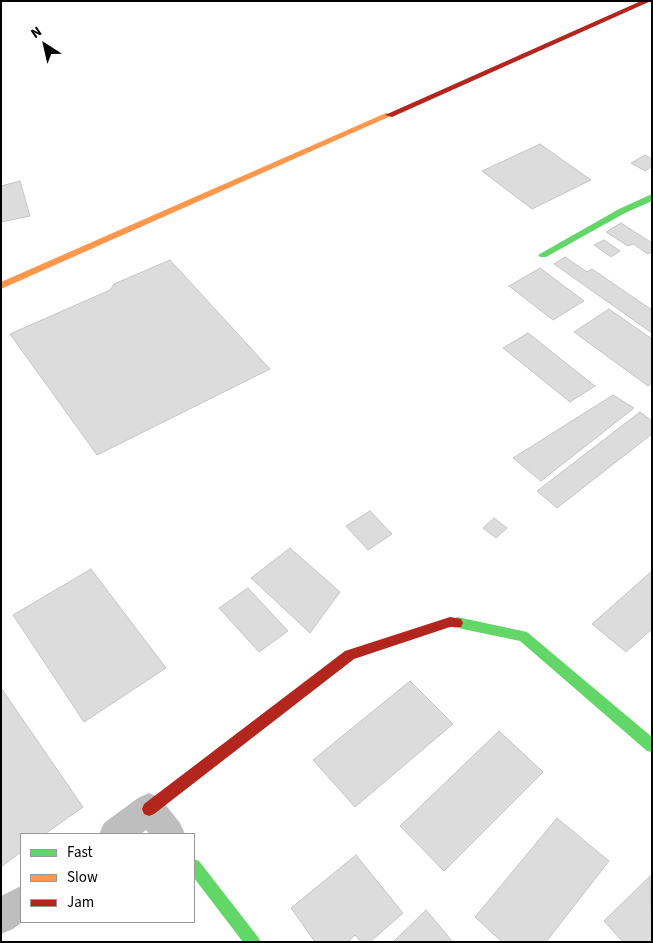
<!DOCTYPE html>
<style>
body{margin:0}
#map{position:relative;width:653px;height:943px;overflow:hidden;background:#fff;font-family:"Source Sans 3",sans-serif}
canvas{display:block}
.frame{position:absolute;inset:0;border:2px solid #000;pointer-events:none}
.legend{position:absolute;left:20px;top:833px;width:175px;height:90px;box-sizing:border-box;background:#fff;border:1px solid #999;margin:0;padding:6px 9px;list-style:none;font-size:15px;color:#000}
.legend li{display:flex;align-items:center;gap:10px;height:25px}
.legend b{width:25px;border:1px solid #999}
.north{position:absolute;left:20px;top:20px;width:50px;height:50px;-webkit-text-stroke:4px #fff;paint-order:stroke;rotate:325deg;font-size:14px;font-weight:700;line-height:20px;text-align:center;color:#000}
.north::after{content:'';display:block;margin:auto;width:18px;height:22px;background:#000;clip-path:polygon(50% 0,100% 100%,50% 72%,0 100%)}
</style>
<div id="map">
<canvas width="653" height="943"></canvas>
<div class="frame"></div>
<ul class="legend">
<li><b style="height:6px;background:#63d668"></b>Fast</li>
<li><b style="height:6px;background:#ff974d"></b>Slow</li>
<li><b style="height:6px;background:#b3261e"></b>Jam</li>
</ul>
<div class="north">N</div>
</div>
<script>
const c = document.querySelector('canvas').getContext('2d');
c.lineJoin = 'round';
function fill(path, color) { c.fillStyle = color; c.fill(path, 'evenodd'); }
const poly = rows => new Path2D(rows.map(r => 'M' + r).join(''));
function stroke(path, color, width, dash) { c.strokeStyle = color; c.lineWidth = width; c.lineCap = dash ? 'butt' : 'round'; c.setLineDash(dash || []); c.stroke(path); }
const building = poly([
 [540,144,591,180,532,209,482,171,540,144],
 [645,155,652,159,652,166,645,171,631,163,645,155],
 [20,181,30,216,1,222,1,186,20,181],
 [621,223,652,243,652,252,648,254,633,244,628,246,606,232,621,223],
 [604,240,620,251,611,257,594,245,604,240],
 [565,257,587,272,592,269,652,310,652,333,554,264,565,257],
 [170,260,270,369,97,455,10,334,110,290,114,284,170,260],
 [540,268,584,301,553,320,509,286,540,268],
 [609,309,652,339,652,383,648,386,574,332,609,309],
 [528,333,595,386,570,402,503,348,528,333],
 [613,395,634,408,541,481,513,458,613,395],
 [640,412,652,421,652,434,557,508,537,491,640,412],
 [370,511,392,534,368,550,346,526,370,511],
 [494,518,507,528,496,538,483,528,494,518],
 [290,548,340,592,310,633,251,578,290,548],
 [91,569,166,668,84,722,13,615,91,569],
 [652,571,652,629,626,652,592,624,652,571],
 [248,588,288,631,259,652,219,608,248,588],
 [410,681,453,724,355,807,313,760,410,681],
 [1,688,83,807,45,834,21,834,21,852,1,867,1,688],
 [499,731,543,772,444,871,400,826,499,731],
 [557,818,609,861,546,942,502,942,475,917,557,818],
 [356,855,403,913,370,942,361,942,355,935,348,942,315,942,291,908,356,855],
 [650,876,652,942,623,942,604,921,650,876],
 [426,910,453,942,393,942,426,910]
]);
const street = poly([
 [149,793,160,798,180,823,185,834,149,834,146,830,141,834,99,834,104,823,138,798,149,793],
 [21,886,22,922,13,929,1,934,1,896,21,886]
]);
const fast = poly([
 [652,194,652,201,625,213,546,257,540,257,538,255,619,209,652,194],
 [457,617,527,632,652,737,652,752,647,751,520,641,453,627,451,623,453,619,457,617],
 [194,859,199,861,258,937,261,942,243,942,194,878,194,859]
]);
const slow = poly([
 [386,113,393,115,1,289,1,282,386,113]
]);
const jam = poly([
 [641,1,651,1,392,117,385,115,641,1],
 [450,617,461,619,463,623,461,627,450,627,354,659,154,814,149,816,144,814,142,809,144,804,345,651,450,617]
]);
fill(building, '#dcdcdc');
stroke(building, '#c5c5c5', 1);
fill(street, '#bebebe');
fill(fast, '#63d668');
fill(slow, '#ff974d');
fill(jam, '#b3261e');
</script>
